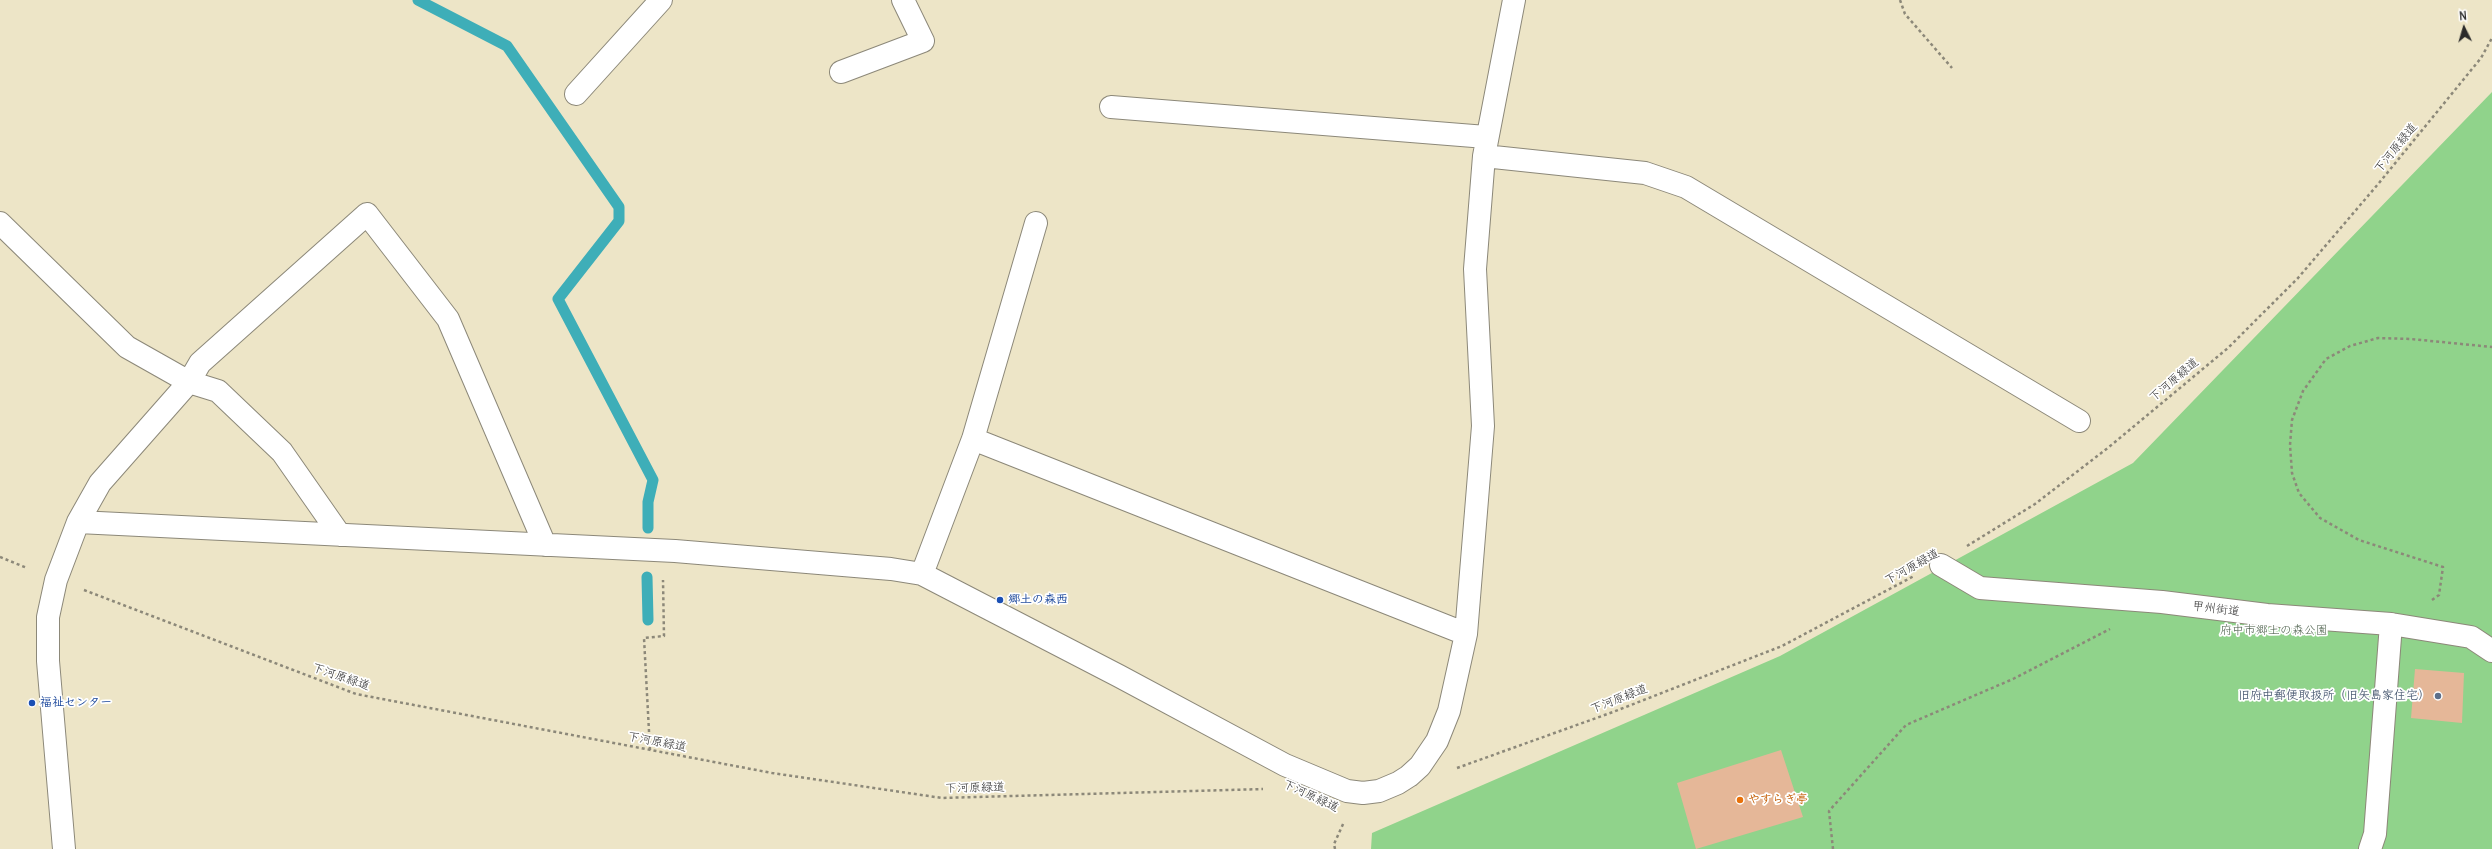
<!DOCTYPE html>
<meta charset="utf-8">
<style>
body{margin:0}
#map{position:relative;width:2492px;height:849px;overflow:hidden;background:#ede5c7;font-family:Delius,sans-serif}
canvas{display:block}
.north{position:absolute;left:2444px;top:8px;width:40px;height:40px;-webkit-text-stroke:3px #fff;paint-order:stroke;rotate:355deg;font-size:11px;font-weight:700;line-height:16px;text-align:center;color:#2b2b2b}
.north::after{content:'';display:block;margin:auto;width:14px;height:18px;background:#2b2b2b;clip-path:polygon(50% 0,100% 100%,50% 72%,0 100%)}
</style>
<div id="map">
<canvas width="2492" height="849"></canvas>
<div class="north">N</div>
</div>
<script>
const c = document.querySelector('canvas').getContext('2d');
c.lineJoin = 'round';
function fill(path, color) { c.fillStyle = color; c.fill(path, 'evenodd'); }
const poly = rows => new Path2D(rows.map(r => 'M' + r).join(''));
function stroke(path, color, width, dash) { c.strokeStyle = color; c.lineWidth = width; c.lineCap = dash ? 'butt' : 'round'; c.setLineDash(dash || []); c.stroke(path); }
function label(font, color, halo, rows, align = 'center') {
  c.font = font + ' Delius,"Klee One",sans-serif'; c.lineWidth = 3.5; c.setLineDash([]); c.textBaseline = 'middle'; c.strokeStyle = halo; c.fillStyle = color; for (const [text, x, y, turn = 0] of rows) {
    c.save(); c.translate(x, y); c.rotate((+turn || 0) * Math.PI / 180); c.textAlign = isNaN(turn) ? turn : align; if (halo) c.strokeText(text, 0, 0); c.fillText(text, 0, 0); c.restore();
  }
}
const green = poly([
 [2492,92,2492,849,1371,849,1372,833,1780,656,2133,463]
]);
const stream = poly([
 [418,0,507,46,619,207,619,221,558,299,653,480,648,502,648,528],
 [647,577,648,620]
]);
const building = poly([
 [2415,669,2464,673,2462,723,2411,718],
 [1781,750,1803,817,1696,849,1677,783]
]);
const path = poly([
 [1900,0,1905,14,1952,68],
 [1967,546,2035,504,2109,447,2228,348,2298,278,2379,183,2481,58,2492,38],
 [0,557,27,568],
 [84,590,356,694,772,773,942,798,1263,789],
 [2432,600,2439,595,2443,567,2359,540,2320,518,2299,493,2292,473,2290,445,2292,420,2303,391,2326,359,2350,346,2378,338,2411,339,2492,347],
 [650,750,644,638,664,636,663,580],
 [1457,768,1613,712,1782,646,1914,576],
 [1335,849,1334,844,1344,822],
 [1833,849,1829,811,1906,725,2013,679,2110,629]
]);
const minor = poly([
 [841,72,923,41,903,0],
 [576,94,661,0],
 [1111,107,1486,137],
 [1484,156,1645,173,1686,187,2079,421],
 [0,223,127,347,189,382,218,391,282,452,340,535],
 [973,439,1466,634],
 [78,522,675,551,891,569,922,574,1119,676,1285,765,1347,791,1363,793,1379,791,1398,783,1409,776,1420,766,1437,741,1449,711,1466,634,1483,426,1475,269,1484,156,1514,0],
 [1941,565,1980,588,2162,602,2267,615,2391,624,2471,637,2492,651],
 [922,574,973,439,1036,223],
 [64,849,48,661,48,617,56,580,78,522,100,483,189,382,200,363,367,214,448,319,545,545],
 [2370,849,2375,834,2391,624]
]);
const markers = [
 [1000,600,4,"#1a4fb4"],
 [2438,696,4,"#5c6f8a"],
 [32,703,4,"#1a4fb4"],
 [1740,800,4,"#e8710a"]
];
const streetNames = [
 ["下河原緑道",2396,148,-51],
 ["下河原緑道",2174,380,-40],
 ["下河原緑道",1912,567,-29],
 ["甲州街道",2216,609,7],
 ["下河原緑道",341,677,19],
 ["下河原緑道",1619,699,-21],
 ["下河原緑道",657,742,11],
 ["下河原緑道",975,788,-1],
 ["下河原緑道",1311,796,25]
];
const transitNames = [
 ["郷土の森西",1008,600],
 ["福祉センター",40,703]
];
const parkNames = [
 ["府中市郷土の森公園",2274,631]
];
const serviceNames = [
 ["旧府中郵便取扱所（旧矢島家住宅）",2430,696]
];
const foodNames = [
 ["やすらぎ亭",1748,800]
];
fill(green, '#90d38b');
stroke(stream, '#3eaeb8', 11);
fill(building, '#e5b798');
stroke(minor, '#8c8879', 24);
stroke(path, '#8c8879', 2.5, [3, 3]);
stroke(minor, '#fff', 22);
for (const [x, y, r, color] of markers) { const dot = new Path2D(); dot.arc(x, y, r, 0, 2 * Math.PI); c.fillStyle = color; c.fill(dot); stroke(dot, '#fff', 1.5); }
label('12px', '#2b2b2b', '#fff', streetNames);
label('bold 12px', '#164399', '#fff', transitNames, 'left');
label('12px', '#495d48', '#fff', parkNames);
label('bold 12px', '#4e5e75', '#fff', serviceNames, 'right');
label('bold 12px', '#c56008', '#fff', foodNames, 'left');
</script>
